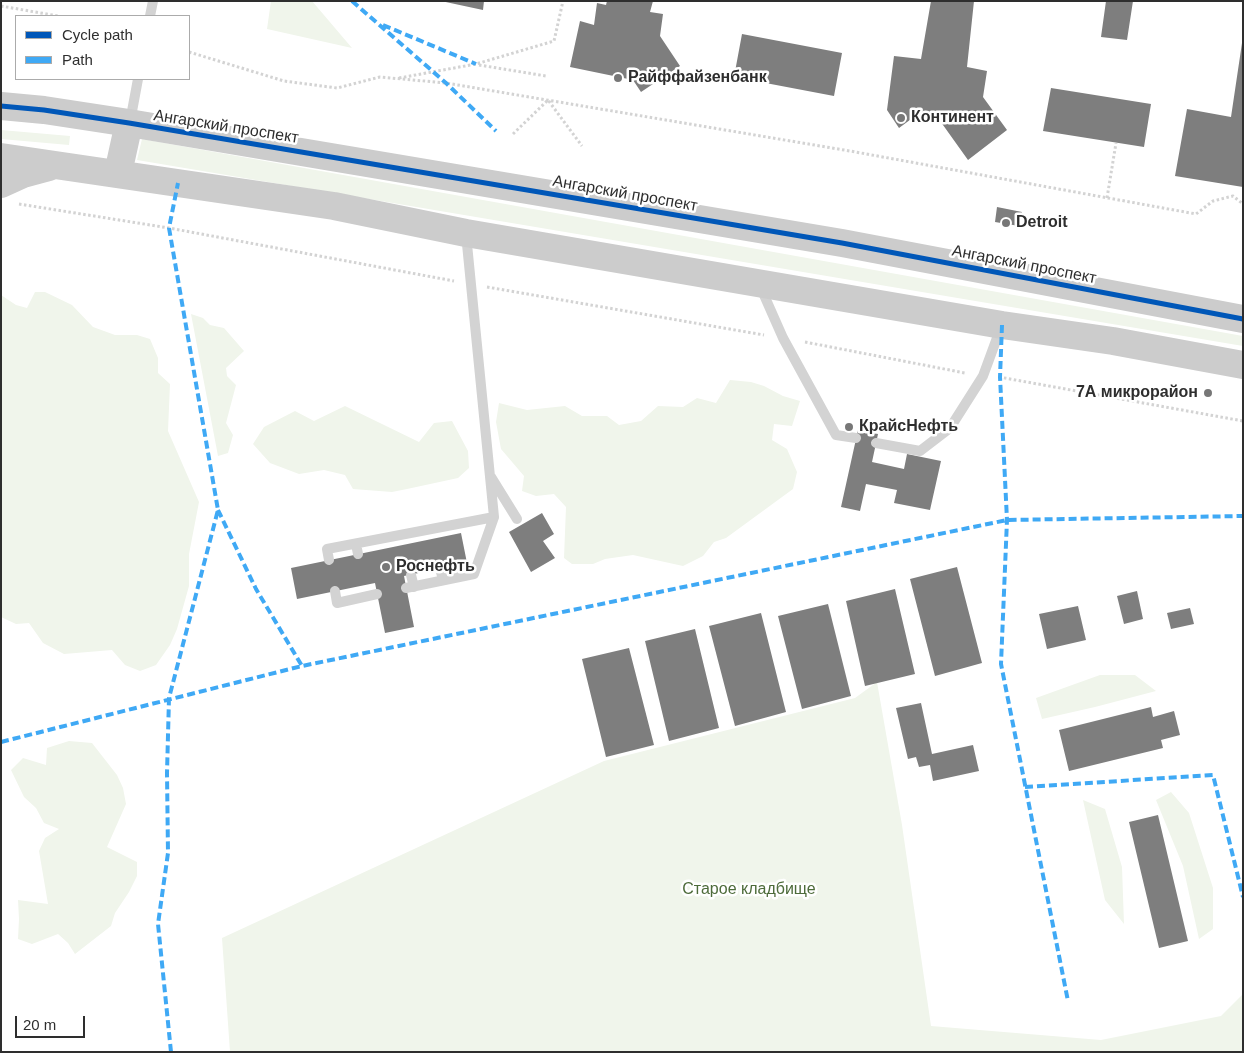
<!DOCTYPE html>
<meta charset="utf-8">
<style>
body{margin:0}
#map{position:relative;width:1244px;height:1053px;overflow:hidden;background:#fff;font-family:Helvetica,sans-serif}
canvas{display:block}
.frame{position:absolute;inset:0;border:2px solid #2e2e2e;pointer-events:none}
.legend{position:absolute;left:15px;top:15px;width:175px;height:65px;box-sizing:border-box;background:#fff;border:1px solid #ababab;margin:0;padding:6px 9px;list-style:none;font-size:15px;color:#2e2e2e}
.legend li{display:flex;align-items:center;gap:10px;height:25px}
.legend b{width:25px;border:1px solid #ababab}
.scale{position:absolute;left:15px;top:1016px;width:70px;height:22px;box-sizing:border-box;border:2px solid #2e2e2e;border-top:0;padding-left:6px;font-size:15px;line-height:18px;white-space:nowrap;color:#2e2e2e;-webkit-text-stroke:4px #fff;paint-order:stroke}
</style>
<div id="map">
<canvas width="1244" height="1053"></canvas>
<div class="frame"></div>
<ul class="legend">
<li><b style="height:6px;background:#0057b8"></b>Cycle path</li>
<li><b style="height:6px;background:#3fa9f5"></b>Path</li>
</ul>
<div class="scale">20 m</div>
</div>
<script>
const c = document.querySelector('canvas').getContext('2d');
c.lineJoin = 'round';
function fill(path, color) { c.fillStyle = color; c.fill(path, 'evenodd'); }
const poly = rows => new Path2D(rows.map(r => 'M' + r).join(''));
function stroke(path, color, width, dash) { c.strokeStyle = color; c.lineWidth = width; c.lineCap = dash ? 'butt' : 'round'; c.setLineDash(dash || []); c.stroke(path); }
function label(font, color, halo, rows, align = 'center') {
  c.font = font + ' Helvetica,sans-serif'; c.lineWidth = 5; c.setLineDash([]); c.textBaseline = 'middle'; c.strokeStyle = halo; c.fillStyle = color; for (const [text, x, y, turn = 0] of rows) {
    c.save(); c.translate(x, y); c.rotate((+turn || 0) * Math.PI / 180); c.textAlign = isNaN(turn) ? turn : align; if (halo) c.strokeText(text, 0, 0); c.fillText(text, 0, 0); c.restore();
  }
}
const green = poly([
 [271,1,312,1,352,48,267,29],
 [1,130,70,136,69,145,1,139],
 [142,139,1243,336,1243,346,137,160],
 [35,292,45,292,72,305,93,327,115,335,137,335,150,339,158,358,158,373,170,384,168,431,199,502,189,554,189,586,177,629,170,645,156,665,140,671,125,665,112,650,64,654,43,643,29,623,16,624,1,617,1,295,16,305,27,308],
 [191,314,203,318,210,325,224,328,244,351,226,368,227,376,236,385,226,423,233,435,228,453,218,456],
 [730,380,751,382,764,386,783,396,800,401,792,426,774,424,772,440,787,449,797,472,793,489,726,538,714,542,703,556,683,566,633,555,605,559,593,564,572,564,564,558,566,507,554,494,536,496,522,491,524,476,501,449,496,422,499,403,527,410,565,406,582,416,607,416,619,425,641,421,658,406,683,407,697,398,716,403],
 [345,406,419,442,434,423,452,421,468,451,469,468,458,478,407,489,392,492,353,489,345,475,324,470,299,474,270,463,253,444,264,427,295,411,314,421],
 [1100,675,1135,675,1156,691,1095,707,1042,719,1036,698],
 [877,682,902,825,931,1026,1101,1040,1221,1016,1243,994,1243,1052,230,1052,222,938,604,761,855,698],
 [69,741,92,743,117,775,123,788,126,804,107,847,137,862,137,876,129,892,115,913,111,926,75,954,68,943,58,934,32,944,18,939,19,919,18,900,48,904,39,851,45,838,59,829,44,823,36,808,24,797,11,770,23,758,46,765,47,748],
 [1171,792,1189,813,1213,888,1213,929,1199,939,1183,866,1156,800],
 [1083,800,1105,809,1122,867,1124,924,1105,900]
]);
const building = poly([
 [441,1,484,1,483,10],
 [607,1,653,1,650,12,663,14,660,36,680,66,641,92,633,80,570,67,580,21,594,25,597,3,606,5],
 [931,1,974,1,967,67,987,71,983,97,1007,130,968,160,938,118,918,114,899,128,887,110,894,56,921,59],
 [1106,1,1133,1,1127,40,1101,37],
 [742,34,842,53,834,96,734,77],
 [1242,43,1243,187,1175,176,1187,109,1231,117],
 [1051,88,1151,104,1144,147,1043,131],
 [997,207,1022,212,1019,226,995,222],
 [858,430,878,434,872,462,904,469,907,454,941,461,930,510,894,503,897,490,866,484,860,511,841,507],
 [542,513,554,534,543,541,555,558,531,572,509,532],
 [461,533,467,563,404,576,414,627,385,633,375,583,297,599,291,568],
 [957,567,982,663,935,676,910,579],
 [895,589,915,674,865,686,846,601],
 [1137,591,1143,619,1124,624,1117,596],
 [828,604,851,696,802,709,778,616],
 [1078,606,1086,640,1047,649,1039,614],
 [1190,608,1194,624,1171,629,1167,613],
 [761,613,786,712,735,726,709,626],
 [695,629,719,728,669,741,645,641],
 [629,648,654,745,606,757,582,659],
 [921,703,932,754,973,745,979,771,933,781,930,765,919,767,916,757,908,759,896,708],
 [1151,707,1153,717,1174,711,1180,735,1161,740,1163,748,1069,771,1059,730],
 [1158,815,1188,941,1159,948,1129,822]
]);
const path = poly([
 [1,6,58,16],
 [189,52,284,81,337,88,380,77,446,83,850,151,1196,214,1213,201,1233,196,1243,204],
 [479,65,546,76],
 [399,78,476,64,554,41,563,1],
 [513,134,548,100,582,146],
 [1107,198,1116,143],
 [19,204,169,228,454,281],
 [487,287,764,335],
 [805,342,965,373],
 [999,377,1243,421]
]);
const lane = poly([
 [150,16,153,1],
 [130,122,138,79],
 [760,286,783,338,836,435,856,438],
 [876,443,920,451,950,428,983,376,1001,327],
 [491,477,517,519],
 [356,544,358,554],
 [329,560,327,549,494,517,466,234],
 [440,568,443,580],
 [411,575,414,587],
 [406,588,474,574,494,517],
 [335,591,337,603,377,594]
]);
const secondary = poly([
 [1,106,44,110,129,123,842,243,1243,319],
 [1,157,334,206,466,233,1002,325,1113,341,1243,365],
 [118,173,129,123],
 [1,184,23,174,49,167]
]);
const quiet = poly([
 [352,1,446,83,496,131],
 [383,25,476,64],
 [1002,325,1000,377,1007,520,1001,664,1068,1001],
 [218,510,256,589,302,666],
 [1,742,302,666,1007,520,1243,516],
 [1025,787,1213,775,1243,897],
 [171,1052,158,924,168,853,167,773,169,698,218,510,169,228,178,183]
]);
const cycleway = poly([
 [1,106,44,110,129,123,842,243,1243,319]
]);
const markers = [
 [618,78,5,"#777"],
 [901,118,5,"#777"],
 [1006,223,5,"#777"],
 [1208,393,5,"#777"],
 [849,427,5,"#777"],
 [386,567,5,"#777"]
];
const poiNames = [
 ["Райффайзенбанк",628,78],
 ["Континент",911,118],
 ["Detroit",1016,223],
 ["7А микрорайон",1198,393,"right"],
 ["КрайсНефть",859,427],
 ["Роснефть",396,567]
];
const streetNames = [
 ["Ангарский проспект",226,127,9],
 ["Ангарский проспект",625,194,10],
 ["Ангарский проспект",1024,265,11]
];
const parkNames = [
 ["Старое кладбище",749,890]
];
fill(green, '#f0f5eb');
fill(building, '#7e7e7e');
stroke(path, '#d3d3d3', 3, [2.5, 2.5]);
stroke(lane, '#d3d3d3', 10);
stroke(secondary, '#ccc', 28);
stroke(quiet, '#3fa9f5', 4, [8, 4]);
stroke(cycleway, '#0057b8', 5);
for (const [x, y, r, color] of markers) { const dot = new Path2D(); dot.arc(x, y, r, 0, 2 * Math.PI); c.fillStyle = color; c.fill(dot); stroke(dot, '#fff', 2); }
label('bold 16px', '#2e2e2e', '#fff', poiNames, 'left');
label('16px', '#2e2e2e', '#fff', streetNames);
label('16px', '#4d6b3a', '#fff', parkNames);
</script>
